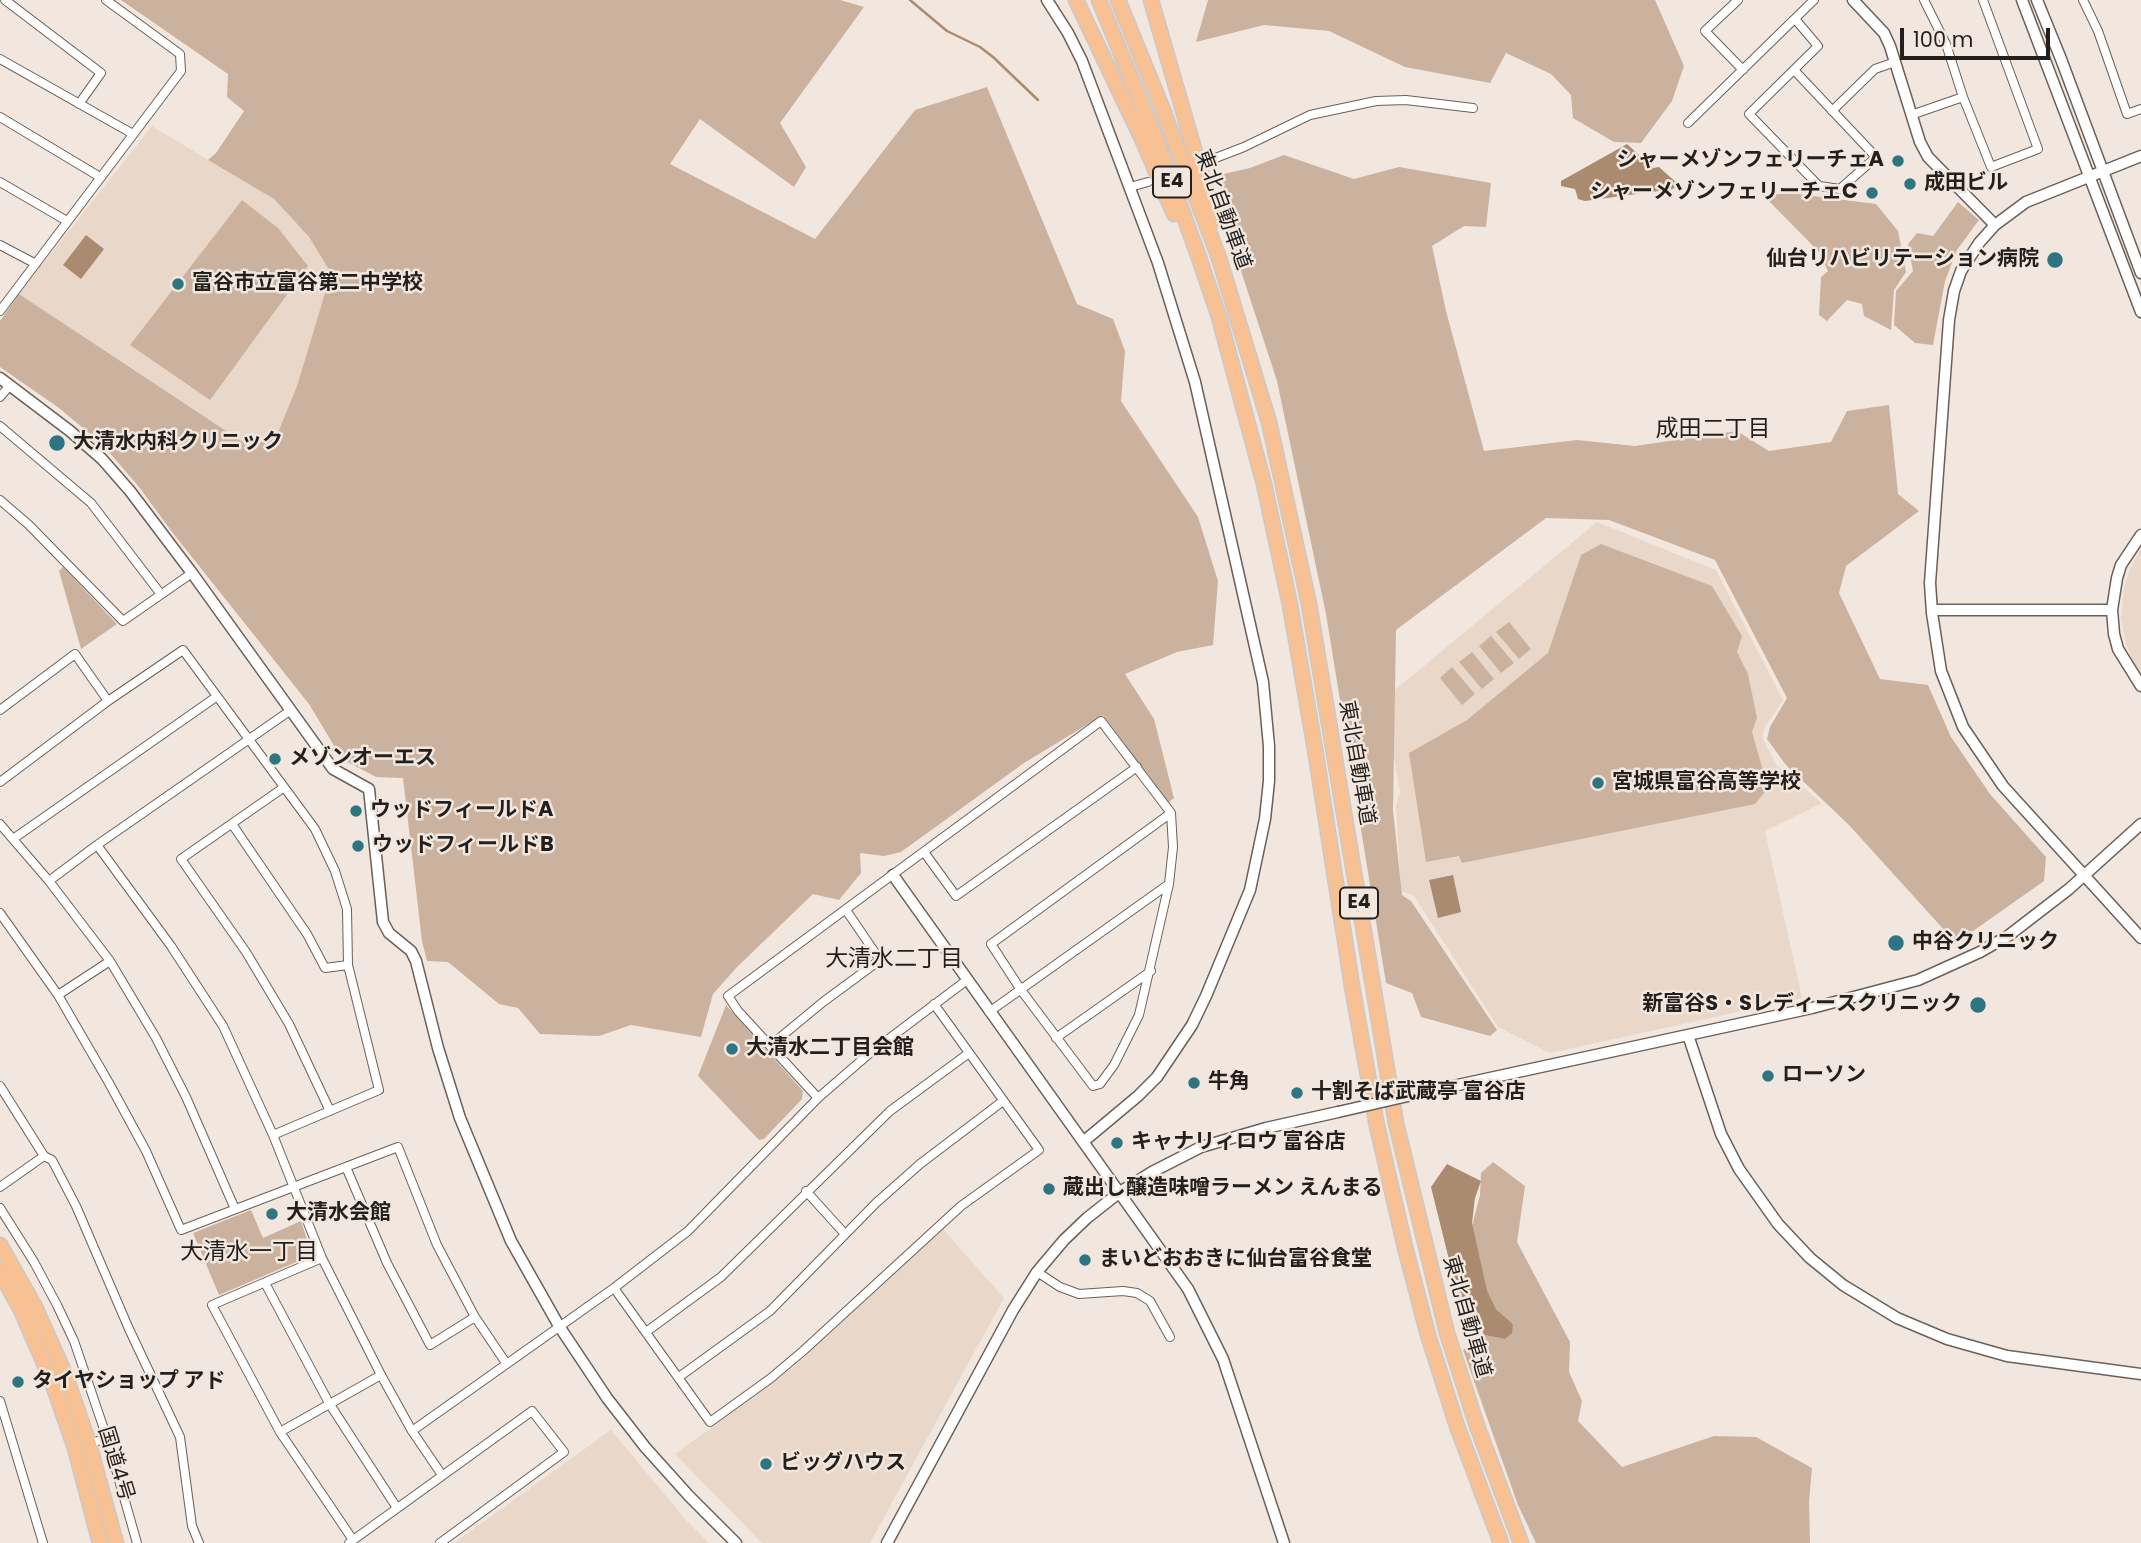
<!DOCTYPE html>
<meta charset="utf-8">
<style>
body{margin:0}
#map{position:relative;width:2141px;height:1543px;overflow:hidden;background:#f2e7de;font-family:Poppins,sans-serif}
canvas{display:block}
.scale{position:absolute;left:1900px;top:28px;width:150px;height:32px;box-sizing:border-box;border:4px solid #231f1c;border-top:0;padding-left:9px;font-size:21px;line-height:24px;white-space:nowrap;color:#231f1c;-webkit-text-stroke:5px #f2e7de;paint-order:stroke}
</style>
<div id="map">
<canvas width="2141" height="1543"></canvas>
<div class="scale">100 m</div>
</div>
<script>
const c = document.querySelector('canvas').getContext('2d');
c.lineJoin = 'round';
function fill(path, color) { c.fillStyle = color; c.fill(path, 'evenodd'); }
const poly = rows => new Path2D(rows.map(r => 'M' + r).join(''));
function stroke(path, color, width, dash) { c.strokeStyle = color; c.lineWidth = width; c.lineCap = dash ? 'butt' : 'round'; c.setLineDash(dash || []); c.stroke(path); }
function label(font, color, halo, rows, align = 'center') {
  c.font = font + ' Poppins,"Noto Sans JP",sans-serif'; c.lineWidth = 5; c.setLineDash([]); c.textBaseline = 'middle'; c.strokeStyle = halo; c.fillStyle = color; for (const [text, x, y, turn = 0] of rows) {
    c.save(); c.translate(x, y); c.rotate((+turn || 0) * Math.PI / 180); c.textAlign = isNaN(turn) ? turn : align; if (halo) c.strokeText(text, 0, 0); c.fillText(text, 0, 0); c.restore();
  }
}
const built = poly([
 [152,126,274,199,309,237,331,273,297,386,279,430,252,448,19,294],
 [1597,522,1716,570,1783,700,1765,727,1762,737,1777,766,1822,803,1765,831,1802,998,1550,1053,1498,1027,1414,896,1401,891,1396,806,1400,792,1384,699],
 [2141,548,2141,675,2136,668,2126,644,2121,618,2124,588,2130,569],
 [943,1229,1004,1298,870,1543,762,1543,675,1454,794,1367],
 [611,1430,685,1519,709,1543,454,1543]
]);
const green = poly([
 [121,0,840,0,864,7,780,123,806,167,794,187,700,119,670,164,815,239,915,110,987,87,1077,304,1113,319,1125,351,1121,401,1198,517,1218,581,1213,645,1177,652,1125,674,1154,719,1174,798,1168,803,1103,715,1024,763,901,852,884,856,860,853,861,873,839,900,813,894,737,967,713,994,701,1037,631,1025,599,1036,540,1034,518,1008,499,1004,448,962,427,961,422,941,403,778,376,777,342,759,309,704,172,532,139,487,102,444,59,408,0,367,0,321,19,294,252,448,279,430,297,386,331,273,309,237,274,199,208,160,216,153,244,111,227,97,228,74],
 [1208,0,1655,0,1684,66,1672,101,1641,143,1614,142,1573,118,1571,95,1551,74,1506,53,1490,83,1405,67,1329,31,1264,25,1196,42],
 [1284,155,1354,179,1399,167,1491,183,1486,227,1464,226,1432,246,1446,311,1484,451,1577,440,1635,446,1737,431,1769,451,1831,442,1847,411,1889,405,1898,494,1919,511,1846,566,1839,593,1880,679,1928,685,1951,737,1990,794,2046,857,2044,881,1956,943,1849,825,1786,765,1767,739,1770,727,1787,698,1715,560,1609,520,1546,518,1396,630,1393,810,1402,895,1411,901,1497,1030,1490,1036,1421,1017,1412,993,1386,983,1326,614,1277,381,1223,216,1219,175,1250,168],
 [1772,194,1798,194,1876,204,1898,231,1906,272,1894,290,1891,330,1864,316,1862,304,1847,300,1827,321,1819,315,1821,277,1828,271,1819,252,1769,201],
 [242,200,278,228,308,266,210,400,130,345],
 [1958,202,1979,220,1957,250,1945,281,1933,345,1915,343,1894,325,1896,291,1913,271,1908,244,1917,233,1933,236],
 [1601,544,1712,586,1742,636,1737,652,1748,674,1757,718,1752,732,1768,788,1755,804,1462,863,1459,856,1426,862,1409,753,1467,720,1548,653,1581,555],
 [63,567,117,624,81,649,59,571],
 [1509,622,1531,649,1519,659,1496,632],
 [1491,636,1514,663,1501,673,1479,646],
 [1472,652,1494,679,1482,689,1459,662],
 [1452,667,1475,694,1462,705,1440,678],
 [726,1005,803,1091,802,1099,764,1139,759,1140,698,1076],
 [1493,1162,1525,1186,1517,1242,1570,1342,1569,1372,1582,1401,1578,1421,1622,1467,1714,1436,1756,1437,1812,1468,1809,1501,1810,1543,1536,1543,1518,1505,1463,1350,1484,1335,1505,1339,1511,1333,1513,1324,1496,1309,1487,1290,1472,1226,1480,1195,1481,1173],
 [251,1210,263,1238,301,1221,311,1252,308,1257,219,1295,193,1233]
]);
const water = poly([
 [1627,144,1653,168,1659,167,1678,184,1673,189,1585,201,1578,199,1575,189,1561,186,1561,181],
 [86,235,104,249,81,279,63,265],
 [1453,875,1461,912,1438,918,1429,880],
 [1447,1164,1481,1181,1475,1198,1472,1223,1487,1290,1496,1309,1513,1324,1512,1333,1505,1339,1484,1335,1473,1308,1457,1292,1431,1187]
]);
const stream = poly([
 [910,0,947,31,980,47,993,57,1038,100]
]);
const street = poly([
 [5,0,101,73,79,104],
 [1738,0,1705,31,1743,70],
 [1924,0,1946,44,1963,97,1991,167,2038,149,1983,0],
 [2083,0,2098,31,2127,114,2141,109],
 [0,59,133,134],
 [1794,70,1876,157,1840,189,1819,186,1749,114,1818,46,1795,19],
 [1832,111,1875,69,1895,62],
 [1911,115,1963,97],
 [0,117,100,177],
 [1688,123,1814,0],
 [1205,162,1244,147,1310,115,1376,101,1406,100,1473,108],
 [0,182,67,221],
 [1130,187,1148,182],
 [0,245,36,264],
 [0,311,181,71,180,54,106,0],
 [0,397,10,385],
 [0,426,91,503,160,593],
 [0,500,29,525,123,621,192,573],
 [0,710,75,654,108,701],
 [0,782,108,701,183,650,315,829,335,871,347,909,348,965,379,1090,273,1135],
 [283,788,181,859,246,952,289,1024,330,1111],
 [0,824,49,881,110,961,156,1038,186,1097,235,1209],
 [232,824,307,934,325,968,348,965],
 [13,839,216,697],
 [97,845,171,946,223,1026,273,1135,322,1258,381,1375,412,1431,442,1475],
 [924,852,956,896,1137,767],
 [49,881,97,845,291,710],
 [0,913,58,995,109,1083,146,1151,181,1230,398,1147,437,1245,475,1317,506,1363],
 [58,995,110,961],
 [989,1012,1169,884],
 [1056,1038,1151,971],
 [771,1045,823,1002,880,960,846,910],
 [0,1086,44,1156,0,1187],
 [818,1098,738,1011,728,996,1101,721,1171,813,1173,847,1169,884,1139,1015,1114,1065,1100,1084,1093,1086,1021,990,991,944,1171,813],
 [44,1156,52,1160,76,1206,129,1329,180,1437,192,1526,199,1543],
 [346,1167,387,1263,430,1345,475,1317],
 [806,1191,844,1233],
 [0,1208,34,1262,57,1305,74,1341,107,1438,89,1444],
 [322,1258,212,1305,280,1432,353,1540],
 [1037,1272,1060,1287,1079,1294,1123,1291,1137,1293,1150,1301,1170,1337],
 [265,1283,329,1403,397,1508],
 [614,1288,710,1422,771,1378,803,1351,961,1206,1039,1150,934,1004],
 [646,1332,721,1277,890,1111,969,1053],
 [679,1377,770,1311,876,1203,920,1164,1003,1101],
 [0,1401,43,1543],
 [412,1431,614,1288,688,1231,818,1098,870,1053,967,980],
 [280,1432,381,1375],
 [107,1438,137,1543],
 [349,1543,532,1411,564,1452,440,1543]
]);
const secondary = poly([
 [1047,0,1068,33,1082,61,1158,263,1195,382,1263,682,1269,746,1269,781,1265,819,1250,890,1206,996,1192,1025,1157,1077,1138,1096,1083,1142],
 [1853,0,1884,33,1890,46,1920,142,1928,157,1995,225],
 [2022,0,2141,312],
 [2037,0,2061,59,2141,273],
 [2141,156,2026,202,1995,225,1979,243,1961,271,1954,291,1949,320,1930,583,1932,613,1941,671,1963,727,2003,786,2141,938],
 [0,378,70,431,102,459,130,491,192,573,333,769,369,789,383,922,389,933,411,951,416,961,438,1048,460,1118,511,1241,559,1326,607,1398,645,1447,689,1496,736,1543],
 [2141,535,2121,565,2117,578,2112,610,2114,634,2118,649,2141,686],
 [1932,610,2112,610],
 [893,875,1188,1289,1223,1359,1284,1543],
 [1688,1035,1721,1134,1739,1169,1778,1224,1810,1258,1843,1285,1897,1318,1947,1339,2007,1356,2141,1374],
 [1421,1093,1812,1008,1918,980,1980,952,2008,936,2069,889,2141,824],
 [887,1543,1013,1310,1037,1272,1064,1240,1087,1218,1120,1192,1152,1172,1201,1147,1266,1128,1338,1112]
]);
const highway = poly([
 [1076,0,1143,141,1174,214],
 [1099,0,1155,136,1198,255,1219,317,1264,484,1290,605,1315,749,1353,992,1377,1126,1405,1247,1428,1335,1457,1426,1501,1543],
 [1118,0,1163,110,1219,258,1269,422,1309,604,1396,1123,1447,1333,1477,1426,1521,1543],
 [1151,0,1208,197,1212,222],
 [0,1245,35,1307,65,1374,89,1444,116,1543],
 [0,1272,21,1310,52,1382,75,1448,100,1543]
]);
const secondaryBridge = poly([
 [1338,1112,1421,1093]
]);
const markers = [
 [1898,161,7,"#2e7481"],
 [1910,184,7,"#2e7481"],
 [1872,193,7,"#2e7481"],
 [2055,260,9,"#2e7481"],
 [178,284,7,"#2e7481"],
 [57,443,9,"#2e7481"],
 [275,759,7,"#2e7481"],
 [1598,783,7,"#2e7481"],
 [356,811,7,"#2e7481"],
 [358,846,7,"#2e7481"],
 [1896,943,9,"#2e7481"],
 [1978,1005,9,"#2e7481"],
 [732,1049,7,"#2e7481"],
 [1768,1076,7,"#2e7481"],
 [1194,1083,7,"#2e7481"],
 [1297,1093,7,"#2e7481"],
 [1117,1143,7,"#2e7481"],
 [1049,1189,7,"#2e7481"],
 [272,1214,7,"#2e7481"],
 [1085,1260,7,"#2e7481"],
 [18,1382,7,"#2e7481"],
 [766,1464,7,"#2e7481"]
];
const shields = [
 [1172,182,38],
 [1359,903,38]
];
const shieldNames = [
 ["E4",1172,182],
 ["E4",1359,903]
];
const poiNames = [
 ["シャーメゾンフェリーチェA",1884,161,"right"],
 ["成田ビル",1924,184],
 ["シャーメゾンフェリーチェC",1858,193,"right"],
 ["仙台リハビリテーション病院",2039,260,"right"],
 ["富谷市立富谷第二中学校",192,284],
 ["大清水内科クリニック",73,443],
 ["メゾンオーエス",289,759],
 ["宮城県富谷高等学校",1612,783],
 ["ウッドフィールドA",370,811],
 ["ウッドフィールドB",372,846],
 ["中谷クリニック",1912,943],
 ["新富谷S・Sレディースクリニック",1962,1005,"right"],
 ["大清水二丁目会館",746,1049],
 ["ローソン",1782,1076],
 ["牛角",1208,1083],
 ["十割そば武蔵亭 富谷店",1311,1093],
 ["キャナリィロウ 富谷店",1131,1143],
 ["蔵出し醸造味噌ラーメン えんまる",1063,1189],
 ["大清水会館",286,1214],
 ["まいどおおきに仙台富谷食堂",1099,1260],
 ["タイヤショップ アド",32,1382],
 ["ビッグハウス",780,1464]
];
const streetNames = [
 ["東北自動車道",1222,210,70],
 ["東北自動車道",1356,763,80],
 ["東北自動車道",1466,1317,74],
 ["国道4号",115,1464,73]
];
const neighbourhoodNames = [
 ["成田二丁目",1713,430],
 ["大清水二丁目",894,960],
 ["大清水一丁目",249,1253]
];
fill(built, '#e9d8ca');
fill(green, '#cbb29e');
fill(water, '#ab8b70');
stroke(stream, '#ab8b70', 2.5);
stroke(street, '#6a6059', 10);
stroke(secondary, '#6a6059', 13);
stroke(highway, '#cac9c9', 17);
stroke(street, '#fff', 8);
stroke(secondary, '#fff', 10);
stroke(highway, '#f7c194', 14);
stroke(secondaryBridge, '#6a6059', 13, []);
stroke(secondaryBridge, '#fff', 10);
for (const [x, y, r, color] of markers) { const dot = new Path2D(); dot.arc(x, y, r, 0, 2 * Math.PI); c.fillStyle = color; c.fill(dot); stroke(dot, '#f2e7de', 2.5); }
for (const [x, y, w] of shields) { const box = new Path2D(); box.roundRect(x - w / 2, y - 15.5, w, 31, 5); c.fillStyle = '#f2e7de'; c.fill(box); stroke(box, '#231f1c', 2); }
label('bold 19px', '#231f1c', null, shieldNames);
label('bold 21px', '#231f1c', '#f2e7de', poiNames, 'left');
label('21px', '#231f1c', '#f2e7de', streetNames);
label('23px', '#231f1c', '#f2e7de', neighbourhoodNames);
</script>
